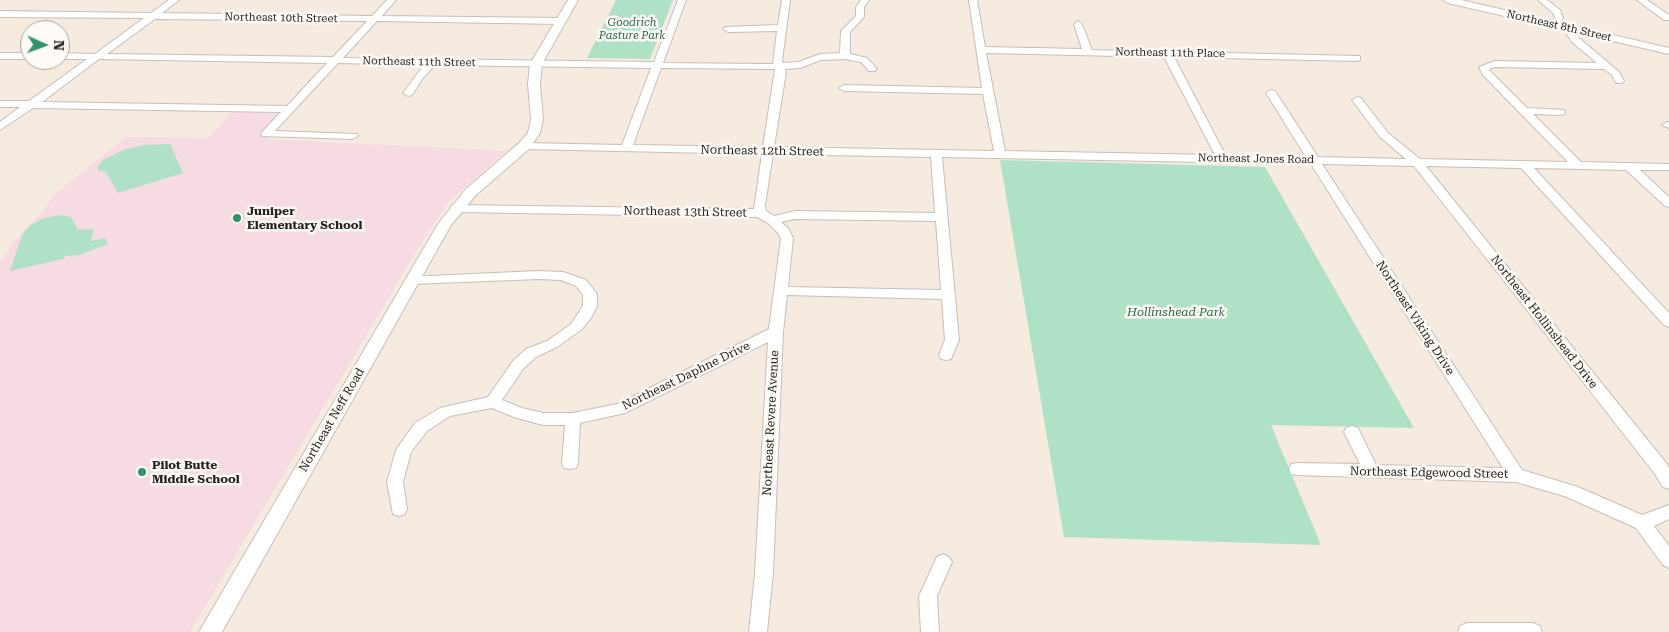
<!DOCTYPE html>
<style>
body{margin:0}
#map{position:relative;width:1669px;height:632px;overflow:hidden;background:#f6ebe0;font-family:"Roboto Serif",serif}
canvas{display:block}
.north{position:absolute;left:20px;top:20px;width:50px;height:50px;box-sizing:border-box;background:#fefaf5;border:1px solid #a8a49f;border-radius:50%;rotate:92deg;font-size:14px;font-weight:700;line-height:20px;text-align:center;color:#26221f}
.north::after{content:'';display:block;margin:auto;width:18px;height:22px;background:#31946f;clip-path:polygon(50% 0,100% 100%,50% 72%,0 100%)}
</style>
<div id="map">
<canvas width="1669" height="632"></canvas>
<div class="north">N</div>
</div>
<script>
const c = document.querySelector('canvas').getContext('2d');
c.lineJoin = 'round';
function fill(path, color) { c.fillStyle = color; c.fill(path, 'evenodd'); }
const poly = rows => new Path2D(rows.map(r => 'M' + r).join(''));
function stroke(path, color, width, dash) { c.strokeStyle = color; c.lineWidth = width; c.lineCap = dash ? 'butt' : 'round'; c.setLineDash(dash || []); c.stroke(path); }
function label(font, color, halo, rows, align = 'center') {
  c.font = font + ' "Roboto Serif",serif'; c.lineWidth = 5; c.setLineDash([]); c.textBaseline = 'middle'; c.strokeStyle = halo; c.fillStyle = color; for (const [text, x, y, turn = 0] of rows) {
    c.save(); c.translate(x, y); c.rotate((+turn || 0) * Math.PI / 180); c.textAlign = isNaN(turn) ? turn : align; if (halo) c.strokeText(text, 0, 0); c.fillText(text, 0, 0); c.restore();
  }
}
const education = poly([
 [234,111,283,113,267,139,506,151,450,200,421,243,190,632,0,632,0,262,14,242,42,212,54,195,126,137,208,138]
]);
const green = poly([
 [616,0,673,0,650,59,587,58],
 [170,144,183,173,118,193,106,172,98,170,98,167,103,160,126,149,144,145],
 [1000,160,1265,167,1414,428,1271,425,1321,545,1064,537],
 [61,215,71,217,78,230,94,229,91,241,105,238,108,244,79,255,65,256,63,259,10,271,22,235,30,225,44,218]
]);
const minor = poly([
 [169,0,179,0,162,13,372,16,387,0,396,0,382,16,561,18,565,21,561,24,377,21,343,58,654,62,678,0,686,0,663,63,766,64,773,64,777,31,728,32,723,29,725,27,778,25,782,0,790,0,782,61,783,63,799,62,820,54,840,53,841,31,856,16,856,7,861,0,869,0,864,7,864,17,850,32,850,54,867,58,877,69,875,71,869,71,861,62,845,59,821,60,800,68,785,69,786,72,774,147,994,151,983,94,844,91,839,88,844,85,982,88,969,0,977,0,985,47,1082,49,1074,24,1078,21,1082,24,1092,50,1360,56,1360,60,1357,61,1174,57,1226,156,1306,157,1266,93,1271,90,1275,91,1318,157,1406,159,1380,137,1352,100,1357,97,1361,98,1388,133,1420,159,1568,162,1483,75,1479,67,1495,61,1597,63,1572,42,1567,35,1570,27,1576,27,1579,38,1619,72,1624,81,1622,83,1616,83,1612,75,1604,69,1495,67,1489,69,1491,72,1527,108,1564,110,1565,112,1564,114,1560,115,1533,114,1581,162,1669,164,1669,170,1640,170,1669,197,1669,207,1665,206,1626,170,1534,168,1669,313,1669,327,1664,325,1521,168,1426,166,1667,464,1669,468,1669,489,1663,487,1655,474,1414,166,1322,164,1522,470,1578,487,1642,515,1669,505,1669,519,1654,526,1669,546,1669,568,1663,565,1636,528,1567,497,1516,482,1297,475,1291,474,1289,469,1291,464,1297,463,1360,464,1344,432,1346,428,1352,426,1358,428,1376,465,1503,468,1311,164,942,157,959,340,951,359,946,360,941,359,939,355,945,340,942,299,787,295,783,332,773,573,767,632,749,632,755,573,768,342,625,413,580,423,578,463,576,468,570,469,564,468,562,463,565,425,543,425,514,417,492,408,450,416,427,431,411,452,403,482,407,509,405,514,399,516,393,514,387,482,396,450,415,423,440,408,488,397,513,361,526,349,547,341,571,324,583,306,583,295,576,286,561,280,538,279,413,284,406,280,408,277,538,271,563,272,586,280,597,294,597,306,591,318,581,330,557,347,536,357,523,369,502,400,522,408,543,413,573,413,617,404,769,329,781,238,778,233,768,223,757,217,456,212,450,208,452,205,754,209,762,154,524,149,519,146,524,143,622,145,651,68,435,65,423,78,412,95,408,96,403,93,424,65,338,63,275,131,357,134,358,136,353,139,262,136,261,134,262,132,281,112,33,108,0,130,0,122,20,107,0,107,0,101,29,101,87,59,60,59,60,53,95,54,144,18,0,17,0,11,151,13,169,0],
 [155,19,367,21,333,57,107,54,155,19],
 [986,53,1164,57,1215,155,1005,151,986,53],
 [99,59,327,63,287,106,42,102,99,59],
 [661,68,775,69,763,147,633,145,661,68],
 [773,154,931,157,935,213,795,211,774,216,766,211,765,205,773,154],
 [795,219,936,221,941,290,788,287,793,238,788,228,781,222,795,219],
 [1538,0,1547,0,1560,10,1563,17,1559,27,1553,27,1552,25,1555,17,1553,13,1538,0],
 [1637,0,1647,0,1669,15,1669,20,1664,20,1637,0],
 [0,53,30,53,30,59,0,59,0,53],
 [1667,122,1669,122,1669,128,1662,125,1667,122],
 [943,554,949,557,952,562,937,596,939,632,921,632,919,596,937,557,943,554],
 [1467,623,1533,623,1540,626,1542,632,1458,632,1460,626,1467,623]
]);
const major = poly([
 [568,0,578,0,542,64,540,84,543,119,540,133,529,149,476,195,451,225,222,632,199,632,438,224,466,189,519,143,528,133,531,119,528,84,530,64,568,0],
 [1443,0,1461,0,1669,48,1669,54,1448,3,1443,0]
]);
const markers = [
 [237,218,5,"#31946f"],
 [142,472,5,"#31946f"]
];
const farStreetnames = [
 ["Northeast 10th Street",281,18,1],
 ["Northeast 8th Street",1559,26,13],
 ["Northeast 11th Place",1170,53,1],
 ["Northeast 11th Street",419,62,1],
 ["Northeast Jones Road",1256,159,1]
];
const farParknames = [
 ["Goodrich",632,23],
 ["Pasture Park",632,36]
];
const streetNames = [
 ["Northeast 12th Street",762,151,1],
 ["Northeast 13th Street",685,212,1],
 ["Northeast Viking Drive",1415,318,57],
 ["Northeast Hollinshead Drive",1544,322,52],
 ["Northeast Daphne Drive",686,376,-26],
 ["Northeast Neff Road",332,420,-60],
 ["Northeast Revere Avenue",771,423,-87],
 ["Northeast Edgewood Street",1429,473,1]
];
const poiNames = [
 ["Juniper",247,211],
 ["Elementary School",247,225],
 ["Pilot Butte",152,465],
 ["Middle School",152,479]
];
const parkNames = [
 ["Hollinshead Park",1176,312]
];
fill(education, '#f6dbe2');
fill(green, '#afe1c7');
stroke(minor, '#c9beb4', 2);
stroke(major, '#c9beb4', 2);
fill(minor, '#fff');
fill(major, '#fff');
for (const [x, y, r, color] of markers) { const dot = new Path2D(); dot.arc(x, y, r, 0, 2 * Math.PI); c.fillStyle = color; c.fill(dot); stroke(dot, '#fefaf5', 2); }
label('11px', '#26221f', '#fefaf5', farStreetnames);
label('italic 11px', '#27644a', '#fefaf5', farParknames);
label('12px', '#26221f', '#fefaf5', streetNames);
label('bold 12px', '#26221f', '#fefaf5', poiNames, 'left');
label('italic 12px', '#27644a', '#fefaf5', parkNames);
</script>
